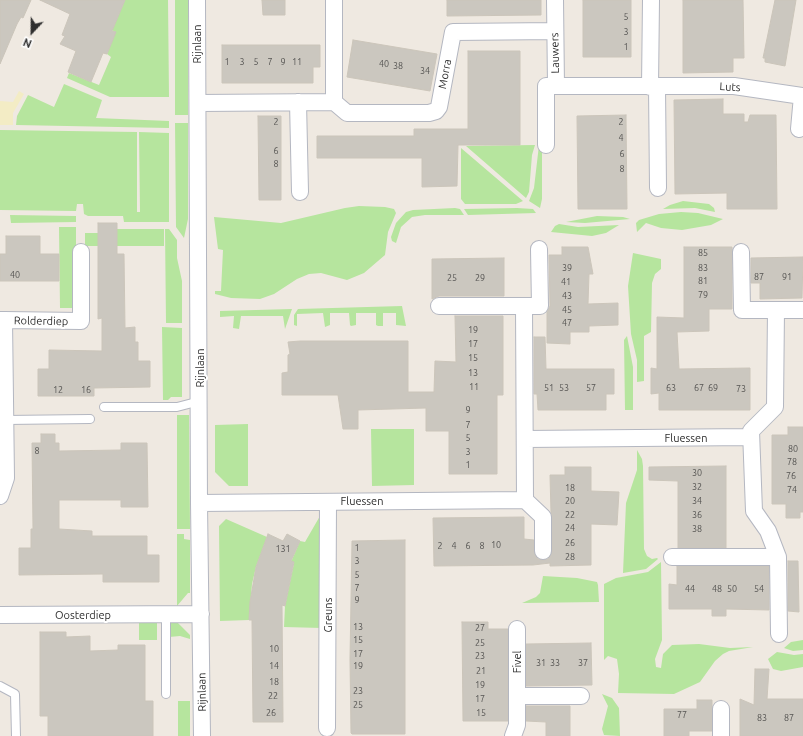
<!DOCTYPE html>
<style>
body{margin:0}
#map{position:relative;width:803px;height:736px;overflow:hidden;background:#efe9e1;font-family:Ubuntu,sans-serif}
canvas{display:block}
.north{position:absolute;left:12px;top:12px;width:40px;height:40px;-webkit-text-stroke:3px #fff;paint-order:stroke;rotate:202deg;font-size:11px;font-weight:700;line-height:16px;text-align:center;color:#2e2e2e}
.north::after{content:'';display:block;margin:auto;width:14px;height:18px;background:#2e2e2e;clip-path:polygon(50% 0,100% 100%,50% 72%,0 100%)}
</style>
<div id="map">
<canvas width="803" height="736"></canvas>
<div class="north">N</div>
</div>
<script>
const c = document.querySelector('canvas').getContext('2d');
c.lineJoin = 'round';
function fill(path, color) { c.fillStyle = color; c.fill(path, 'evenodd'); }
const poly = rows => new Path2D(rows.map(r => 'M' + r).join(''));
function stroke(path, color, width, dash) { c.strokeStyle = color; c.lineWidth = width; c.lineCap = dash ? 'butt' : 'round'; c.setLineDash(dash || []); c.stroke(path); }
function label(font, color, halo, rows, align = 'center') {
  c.font = font + ' Ubuntu,sans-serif'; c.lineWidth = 4; c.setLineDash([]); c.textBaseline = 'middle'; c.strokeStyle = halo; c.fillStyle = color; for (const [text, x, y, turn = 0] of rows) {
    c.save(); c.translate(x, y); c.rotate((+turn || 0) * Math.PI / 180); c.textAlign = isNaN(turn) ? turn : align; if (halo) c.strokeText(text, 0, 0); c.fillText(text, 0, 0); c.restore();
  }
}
const green = poly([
 [125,0,168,0,169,97,110,97,67,78,69,73,99,85,111,57,107,54,115,32,112,30],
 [175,0,188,0,188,115,175,115],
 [64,84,102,100,96,118,169,121,169,128,16,125,17,116,28,95,54,107],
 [175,123,188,123,188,219,184,238,176,227],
 [0,130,137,132,137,212,140,212,139,132,169,133,169,222,124,222,123,216,88,216,84,214,83,204,77,204,76,211,0,210],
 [535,145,532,155,529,192,526,198,466,146],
 [539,145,542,145,542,199,540,208,529,201,534,188],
 [461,148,523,201,516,204,465,204,461,199],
 [683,201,709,204,714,208,715,212,695,208,663,209,670,205],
 [359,206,385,207,394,209,396,213,388,232,385,255,364,273,347,280,321,273,309,274,297,279,274,294,260,299,231,298,215,294,215,291,221,291,223,250,218,249,214,217,281,223,345,208],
 [455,208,460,209,464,215,425,215,412,217,401,227,396,243,392,241,391,237,396,223,406,212,413,210],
 [517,208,533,209,536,213,468,215,464,209],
 [681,212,698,213,723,219,711,225,682,230,661,228,646,223,637,232,636,223,639,220,659,214],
 [10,215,76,216,76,222,11,223],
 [597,216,623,217,630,219,585,223,566,222],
 [559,224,578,227,619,225,606,233,592,236,551,232,555,226],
 [59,227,76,227,76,308,60,308],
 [117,229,164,229,164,246,85,246,85,233,98,233,98,238,117,238],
 [165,229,169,229,177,240,177,258,182,281,182,323,166,323],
 [633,253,661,259,661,269,655,274,652,283,651,332,644,336,644,381,637,382,637,360,631,334,628,286],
 [402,306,406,326,396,325,396,313,383,313,383,326,378,326,376,325,376,313,356,313,356,325,351,326,350,325,349,313,330,313,330,325,325,327,323,313,297,314,297,326,294,325,294,315,298,309],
 [292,309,285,329,283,316,241,316,239,329,233,328,234,316,220,317,220,311],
 [162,327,182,328,182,397,171,397,168,400,163,400],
 [627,336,633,367,633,410,625,410,624,340],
 [177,415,189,415,190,529,177,529],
 [248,424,248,486,229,486,215,472,215,425],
 [371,429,414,429,414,485,372,486],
 [637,450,642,459,643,466,644,549,647,556,652,559,657,558,658,559,646,569,623,573,626,503,637,470],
 [320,516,322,628,284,627,285,606,294,563,291,562,300,541,305,542],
 [226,519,267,537,256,567,252,584,249,620,220,621,219,526],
 [177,534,184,534,184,539,190,540,190,593,188,593,177,606],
 [661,562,662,640,655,659,656,667,661,668,663,654,672,645,699,644,730,648,753,647,729,651,723,654,715,661,700,682,674,694,618,693,619,674,617,659,608,656,604,660,604,584,616,578,648,572],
 [543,576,577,578,597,582,598,585,599,602,522,603,536,597,540,593],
 [139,622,157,622,157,640,139,640],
 [177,622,190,635,190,639,180,636,169,637,169,623],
 [803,640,803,650,793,651,784,648,791,642],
 [777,652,794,655,803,654,803,667,781,671,773,669,768,659],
 [602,694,612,698,619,708,620,736,604,735,602,729,608,706],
 [178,701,190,701,190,736,178,736]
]);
const sand = poly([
 [19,91,24,94,13,113,13,125,0,125,0,101,13,102]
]);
const building = poly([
 [0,0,31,0,23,18,21,17,17,24,0,64,0,0],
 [40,0,125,0,112,31,116,32,107,54,103,53,91,82,68,72,76,51,60,44,65,36,62,35,70,14,40,0],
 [262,0,285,0,285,15,263,15,262,0],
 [447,0,541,0,541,15,447,16,447,0],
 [583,0,631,0,631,57,583,57,583,0],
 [683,0,743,0,744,58,733,58,733,72,683,73,683,0],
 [775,0,796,0,785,66,765,62,765,58,763,58,775,0],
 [353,40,437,54,430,91,347,77,353,40],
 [222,45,320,45,320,67,313,67,313,83,222,83,222,45],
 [468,51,520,51,520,145,458,145,457,186,422,187,422,158,317,158,317,136,414,136,414,129,468,129,468,51],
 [723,99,723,114,744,114,744,122,748,122,750,115,776,115,777,209,727,209,727,193,675,194,674,100,723,99],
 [626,115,627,209,578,209,577,116,626,115],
 [258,116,281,116,281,200,259,200,258,116],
 [98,223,117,223,117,254,124,254,125,328,135,327,135,342,138,342,138,361,150,361,150,387,94,388,94,396,38,396,38,369,49,369,49,350,102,351,102,318,98,319,98,223],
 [6,236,40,236,40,254,59,254,59,281,0,281,0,254,6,254,6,236],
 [562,247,588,247,593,274,589,274,588,304,618,303,618,325,589,326,589,332,570,332,570,344,547,343,547,312,550,306,549,255,562,255,562,247],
 [684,247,732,247,732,309,709,309,709,331,677,332,679,369,750,368,750,410,659,410,659,393,651,394,651,368,657,369,657,317,684,318,684,247],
 [803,257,802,298,760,299,760,283,751,283,751,258,803,257],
 [504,258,504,296,439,296,432,299,432,259,504,258],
 [455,316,503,316,503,395,497,395,497,474,449,474,449,431,426,431,426,408,358,410,358,429,343,429,338,395,282,395,282,373,288,372,288,355,290,354,288,342,300,341,408,341,408,392,434,392,435,361,456,362,455,316],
 [534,337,545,337,546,369,614,369,614,394,606,394,606,410,538,410,537,394,534,394,534,337],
 [788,427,803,427,803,512,800,512,800,518,786,518,786,504,772,504,772,435,788,435,788,427],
 [41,434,55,434,55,443,59,443,59,451,121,450,121,443,147,443,148,507,121,507,121,500,59,500,59,529,92,531,92,536,147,536,147,555,159,555,159,582,103,582,103,574,19,575,19,548,31,548,31,529,33,529,32,443,41,443,41,434],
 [726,466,726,548,678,548,678,481,649,480,649,467,726,466],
 [565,467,591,467,591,491,619,492,617,525,591,524,591,565,550,566,550,563,533,565,434,566,433,518,524,517,524,539,534,540,534,551,538,559,543,560,548,559,552,551,550,475,565,475,565,467],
 [268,534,283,541,287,534,300,541,291,561,294,562,285,606,282,605,283,722,253,722,252,620,249,620,250,602,256,567,268,534],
 [405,540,405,734,352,734,351,733,350,659,352,541,405,540],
 [788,561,798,561,799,612,788,611,788,561],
 [677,566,769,566,769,610,726,609,726,616,712,616,712,609,669,609,669,584,677,585,677,566],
 [462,622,488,622,488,629,508,629,508,721,463,721,462,622],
 [40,632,66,632,66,637,90,636,90,651,118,650,118,645,145,645,145,701,153,701,153,736,48,736,48,716,40,716,40,632],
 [591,643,592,685,526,686,526,644,591,643],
 [755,669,769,669,767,699,803,699,803,736,740,736,740,699,754,705,755,669],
 [697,700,712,700,712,731,689,731,689,736,664,736,664,709,697,709,697,700],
 [526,706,570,706,570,736,546,736,546,722,526,721,526,706]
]);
const service = poly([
 [104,407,177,407,200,401],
 [5,420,90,419],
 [166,614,166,694],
 [0,686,15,694,16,736]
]);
const minor = poly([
 [197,0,199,503,202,736],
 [556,86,734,86,802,96,799,129],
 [657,86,658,188],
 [650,87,651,0],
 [298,102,300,192],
 [334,102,347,113,429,113,436,111,439,107,453,32,555,31],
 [198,103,334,102,334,0],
 [546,145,546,86,556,86,555,0],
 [741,252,742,310,776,310,775,407,751,431,754,511,768,531,778,557,779,634],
 [439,306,540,306,539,249],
 [524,306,525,500,543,517,543,551],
 [776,310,803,310],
 [0,320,4,320,6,478,0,496],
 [4,320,81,321,81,252],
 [525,439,751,437],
 [199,503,525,500],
 [672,557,778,557],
 [0,615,201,614],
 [517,696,581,696],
 [721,709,721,736],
 [327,728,328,502],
 [513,736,517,725,517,629]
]);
const numberNames = [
 ["5",626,17],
 ["3",626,32],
 ["1",626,47],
 ["1",227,62],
 ["3",242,62],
 ["5",256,62],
 ["7",270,62],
 ["9",283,62],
 ["11",297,62],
 ["40",384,64],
 ["38",398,66],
 ["34",425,71],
 ["2",276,122],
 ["2",621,122],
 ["4",621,138],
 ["6",276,151],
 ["6",622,154],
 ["8",276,164],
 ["8",622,169],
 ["85",703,253],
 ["39",567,268],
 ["83",703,268],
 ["40",15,275],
 ["87",759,277],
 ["91",787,277],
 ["25",452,278],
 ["29",480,278],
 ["81",703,281],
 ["41",566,282],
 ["79",703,295],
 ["43",567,296],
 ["45",567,310],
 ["47",567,323],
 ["19",473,330],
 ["17",473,344],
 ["15",473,358],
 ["13",473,373],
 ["11",474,387],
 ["51",549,388],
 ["53",564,388],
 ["57",591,388],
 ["63",671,388],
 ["67",699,388],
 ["69",713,388],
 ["73",741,389],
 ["12",58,390],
 ["16",86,390],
 ["9",468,410],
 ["7",468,425],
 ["5",468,438],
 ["80",793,449],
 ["8",37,451],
 ["3",468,452],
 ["78",792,462],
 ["1",468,465],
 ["30",697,473],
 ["76",791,476],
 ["32",697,487],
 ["18",570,488],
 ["74",792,490],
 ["20",570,501],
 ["34",697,501],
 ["22",570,515],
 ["36",697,515],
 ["24",570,528],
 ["38",697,529],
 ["26",570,543],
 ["10",496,545],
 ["2",440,546],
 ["4",454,546],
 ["6",468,546],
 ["8",482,546],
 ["1",357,548],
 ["131",283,549],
 ["28",570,557],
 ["3",357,561],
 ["5",357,575],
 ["7",357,588],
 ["44",690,589],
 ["48",717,589],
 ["50",732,589],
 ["54",759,589],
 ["9",357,600],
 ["13",358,627],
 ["27",480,628],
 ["15",358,640],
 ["25",480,643],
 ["10",274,649],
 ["17",358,654],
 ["23",480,656],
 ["31",541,663],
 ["33",555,663],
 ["37",583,663],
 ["14",274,666],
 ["19",358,666],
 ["21",481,671],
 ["18",274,682],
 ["19",480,685],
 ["23",358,691],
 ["22",273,696],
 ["17",480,699],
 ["25",358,705],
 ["26",271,713],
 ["15",481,713],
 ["77",682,715],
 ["83",762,718],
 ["87",789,718]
];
const streetNames = [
 ["Rijnlaan",197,44,-90],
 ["Lauwers",555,53,-91],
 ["Morra",445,74,-79],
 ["Luts",730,87,3],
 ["Rolderdiep",41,321,1],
 ["Rijnlaan",200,368,-90],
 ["Fluessen",686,438],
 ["Fluessen",362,501],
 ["Oosterdiep",83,615],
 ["Greuns",328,615,-90],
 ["Fivel",517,662,-90],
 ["Rijnlaan",202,692,-91]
];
fill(green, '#b6e59e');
fill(sand, '#f3ecc5');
fill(building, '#cbc7bf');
stroke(building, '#cbc5ba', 1);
stroke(service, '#b4b7c1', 10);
stroke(minor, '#b4b7c1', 18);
stroke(service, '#fff', 8);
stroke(minor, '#fff', 16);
label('9px', '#555452', null, numberNames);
label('11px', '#2e2e2e', '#fff', streetNames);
</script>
